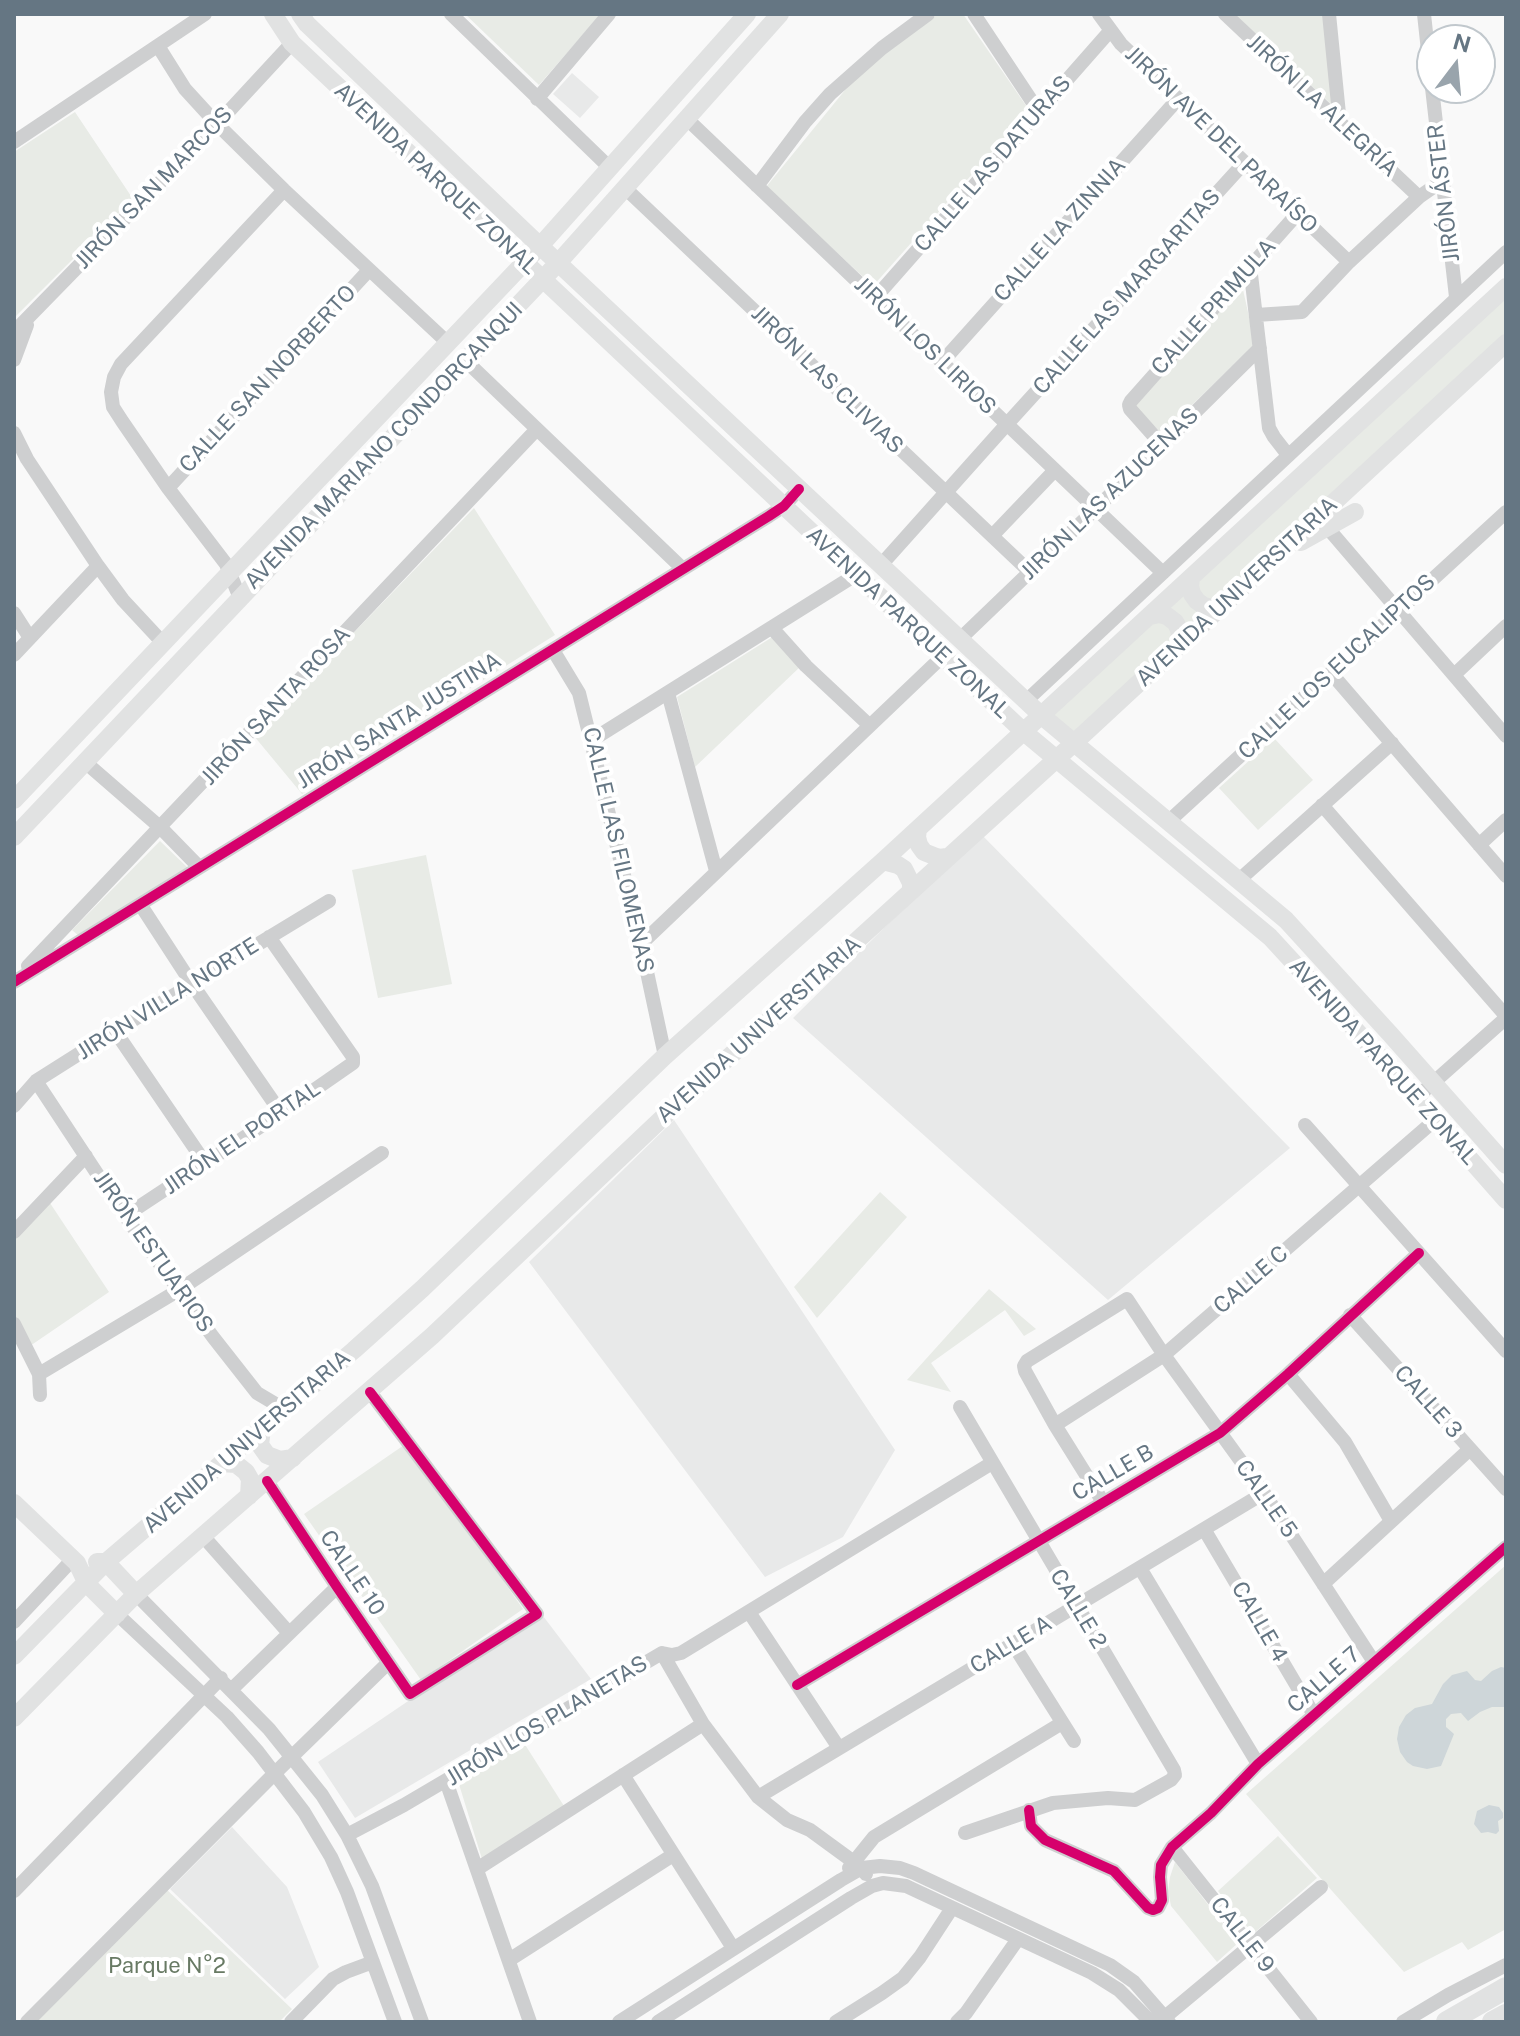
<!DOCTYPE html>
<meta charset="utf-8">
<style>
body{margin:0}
#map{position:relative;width:1520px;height:2036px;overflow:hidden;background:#f9f9f9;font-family:"Public Sans",sans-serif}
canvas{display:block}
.frame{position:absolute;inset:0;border:16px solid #657683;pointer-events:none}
.north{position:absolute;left:1416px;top:24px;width:80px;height:80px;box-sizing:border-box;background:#fff;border:2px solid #c1c8cd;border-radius:50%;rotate:16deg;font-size:22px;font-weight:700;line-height:32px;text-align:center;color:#657683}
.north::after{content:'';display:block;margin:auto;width:28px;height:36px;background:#99a4ac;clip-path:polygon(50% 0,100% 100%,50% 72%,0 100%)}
</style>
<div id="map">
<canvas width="1520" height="2036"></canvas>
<div class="frame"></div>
<div class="north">N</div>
</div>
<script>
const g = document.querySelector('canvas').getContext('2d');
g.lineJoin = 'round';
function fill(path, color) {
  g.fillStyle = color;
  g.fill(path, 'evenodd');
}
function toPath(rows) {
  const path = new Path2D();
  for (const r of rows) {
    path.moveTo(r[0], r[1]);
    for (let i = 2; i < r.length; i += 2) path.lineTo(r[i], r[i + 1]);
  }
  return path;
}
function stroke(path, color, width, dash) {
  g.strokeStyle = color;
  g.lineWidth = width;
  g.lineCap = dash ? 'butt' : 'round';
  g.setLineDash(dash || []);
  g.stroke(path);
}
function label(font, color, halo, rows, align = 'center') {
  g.font = font + ' "Public Sans",sans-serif';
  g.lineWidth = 8;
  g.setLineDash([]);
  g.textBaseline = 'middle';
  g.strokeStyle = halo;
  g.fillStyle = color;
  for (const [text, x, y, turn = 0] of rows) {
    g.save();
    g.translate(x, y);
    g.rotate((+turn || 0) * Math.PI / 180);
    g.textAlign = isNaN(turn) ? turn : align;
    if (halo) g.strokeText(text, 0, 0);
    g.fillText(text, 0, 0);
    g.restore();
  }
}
fill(toPath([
 [572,73,599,97,580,118,553,94],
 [980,833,1290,1148,1108,1300,793,1018],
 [674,1120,895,1450,843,1537,765,1577,529,1262],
 [540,1612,591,1679,355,1818,318,1762],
 [232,1827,287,1887,319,1967,285,1999,170,1889]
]), '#e8e9e9');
fill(toPath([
 [465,14,601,14,539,85],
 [938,14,963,14,1029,110,873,286,766,187,859,73],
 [1234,14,1323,14,1332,105],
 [75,112,133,199,14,318,14,152],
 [1242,285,1255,344,1162,434,1135,406],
 [1506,295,1506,336,1074,735,1052,715],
 [474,508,555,635,302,794,254,736],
 [774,636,801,666,695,767,677,697],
 [1274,738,1313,780,1258,830,1219,788],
 [160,841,188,868,79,936,72,930],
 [426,855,452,984,378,998,352,870],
 [880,1192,907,1217,817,1318,794,1287],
 [50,1203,109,1292,30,1346,14,1313,14,1240],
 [989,1289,1036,1329,1024,1336,1005,1310,931,1363,951,1392,907,1380],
 [407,1443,523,1609,421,1680,304,1514],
 [1506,1565,1506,1929,1468,1950,1462,1942,1404,1972,1246,1794],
 [524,1743,564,1806,482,1859,458,1781],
 [1278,1836,1317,1878,1253,1934,1218,1891],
 [1175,1862,1238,1943,1217,1962,1171,1906,1168,1891,1170,1877],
 [165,1888,292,2009,279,2022,32,2022]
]), '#e8ebe6');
fill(toPath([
 [1501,1667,1506,1668,1506,1707,1492,1707,1480,1712,1468,1721,1461,1713,1451,1714,1446,1719,1446,1727,1454,1734,1441,1766,1427,1769,1413,1766,1407,1762,1400,1752,1397,1739,1399,1727,1406,1715,1415,1708,1432,1704,1443,1684,1452,1675,1467,1671,1475,1680,1481,1681,1492,1671],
 [1489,1805,1499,1807,1503,1813,1503,1818,1498,1821,1499,1831,1496,1834,1488,1832,1481,1833,1474,1824,1477,1811]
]), '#ced6d9');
stroke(toPath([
 [451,14,610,168],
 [974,14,1039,112],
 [1099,14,1121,44,1349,262],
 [1225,14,1419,197],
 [1329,14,1340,124],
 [1424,14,1432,88],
 [158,46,185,89,217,124,284,190,448,343],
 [1432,88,1456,297],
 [537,99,609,14],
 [687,119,1163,573],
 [14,142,205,14],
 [757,186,805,122,830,94,882,48,928,14],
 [625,188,1030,572],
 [1250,266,1269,428,1274,437,1288,455],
 [875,298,1110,31],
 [1256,315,1302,312,1349,262,1419,197,1442,181],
 [14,332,217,124,292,43],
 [14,360,27,325],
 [466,361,683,569],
 [942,362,1178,99],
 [14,433,27,459,98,566,123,600,163,643],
 [1162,445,1130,409,1129,405,1131,401,1298,213],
 [168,488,369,270],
 [1332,533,1506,736],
 [992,536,1055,470],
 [881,565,1007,424,1245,162],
 [240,598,226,564,168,488,122,421,113,407,111,392,114,377,121,364,284,190],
 [14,613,30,638],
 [772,628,806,666,869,725],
 [960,639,1162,445,1260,348],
 [553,650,579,693,641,944,665,1056],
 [14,655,98,566],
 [1331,673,1506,876],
 [1454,675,1506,626],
 [668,693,716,871],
 [1026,701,1506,252],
 [592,740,857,574],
 [85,762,161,828,199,867],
 [1322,805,1506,1016],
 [1168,822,1506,512],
 [1479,845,1506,820],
 [1238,881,1392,743],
 [140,904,192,984,281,1113],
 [641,944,943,656],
 [28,966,537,429],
 [14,982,769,516,784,506,799,489],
 [115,1031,205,1163],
 [36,1081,125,1216,213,1337,257,1393,284,1409],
 [1416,1098,1506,1018],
 [14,1106,36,1081,115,1031,329,901],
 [1305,1125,1506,1351],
 [125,1216,281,1113,353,1063,353,1057,269,937],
 [14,1232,86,1156],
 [1350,1315,1506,1489],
 [14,1324,39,1374,40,1395],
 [39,1374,179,1290,382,1153],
 [1288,1374,1345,1442,1391,1521],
 [960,1407,1174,1770,1175,1775,1171,1780,1135,1800,1108,1798,1053,1803,965,1833],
 [1055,1425,1164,1355,1435,1120],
 [267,1481,337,1587,410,1694,537,1614,370,1392],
 [1103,1502,1055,1425,1025,1371,1024,1366,1027,1361,1127,1299,1164,1355,1264,1493,1374,1662],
 [1204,1529,1314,1715],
 [202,1535,289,1633],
 [1140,1568,1258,1764],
 [1323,1584,1470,1449],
 [136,1594,269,1729,322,1795,347,1835,372,1886,422,2022],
 [749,1612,839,1748],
 [117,1614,227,1717,258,1752,304,1812,331,1857,347,1892,395,2022],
 [14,1622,73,1559],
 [1013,1644,1074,1741],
 [662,1653,703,1724,758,1797,787,1820,810,1830,862,1868,866,1874],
 [797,1685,1220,1433,1288,1374,1419,1253],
 [232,1689,337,1587],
 [623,1775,733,1948],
 [446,1781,530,2022],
 [758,1797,1264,1493],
 [1029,1810,1031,1826,1045,1840,1114,1871,1148,1908,1153,1910,1158,1908,1162,1900,1160,1877,1161,1865,1172,1847,1211,1813,1258,1764,1506,1547],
 [347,1835,404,1805,662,1653,672,1655,681,1653,992,1463],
 [1172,1847,1311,2022],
 [849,1868,874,1837,1062,1723],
 [477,1869,703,1724],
 [14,1891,221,1678],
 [509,1960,673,1855],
 [27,2022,275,1773,388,1663],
 [291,2022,333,1979,346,1972,373,1962],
 [619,2022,841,1880,862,1868,880,1866,900,1868,914,1873,1110,1965,1134,1982,1169,2022],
 [658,2022,851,1898,872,1886,883,1883,906,1886,1092,1973,1119,1990,1151,2022],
 [836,2022,882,1993,903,1978,920,1957,952,1908],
 [957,2022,966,2013,1018,1939],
 [1159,2022,1321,1887],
 [1403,2022,1448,1995,1506,1965]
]), '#cecfd0', 14);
stroke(toPath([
 [273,14,292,43,1024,732,1270,937,1374,1050,1506,1200],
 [300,14,307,24,540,246,1042,716,1286,920,1391,1035,1506,1165],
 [1301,542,1355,512],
 [1191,578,1190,586,1192,594,1197,601,1204,606,1212,608,1220,607],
 [1150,616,1159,614,1167,616,1175,622,1179,629,1180,638,1177,647],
 [14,800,540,246,747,14],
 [918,829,917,837,919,845,924,852,939,858,947,857],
 [14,837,558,263,780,14],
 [883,861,898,865,904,869,911,883,911,890],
 [262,1429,260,1445,267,1455,280,1460,293,1458],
 [221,1463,236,1464,246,1472,250,1479,249,1496],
 [14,1503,77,1563,87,1584,117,1614],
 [97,1562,106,1562,136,1594],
 [14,1656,106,1562,354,1350,422,1289,665,1056,883,861,1506,287],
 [14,1718,136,1594,432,1336,674,1107,1074,743,1506,343]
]), '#e1e2e2', 18);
stroke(toPath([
 [1447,2022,1506,1988],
 [1493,2022,1506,2015]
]), '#e1e2e2', 22);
stroke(toPath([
 [14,982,769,516,784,506,799,489],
 [267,1481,337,1587,410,1694,537,1614,370,1392],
 [797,1685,1220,1433,1288,1374,1419,1253],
 [1029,1810,1031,1826,1045,1840,1114,1871,1148,1908,1153,1910,1158,1908,1162,1900,1160,1877,1161,1865,1172,1847,1211,1813,1258,1764,1506,1547]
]), '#d6006c', 10);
label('22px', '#657683', '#fff', [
 ["JIRÓN LA ALEGRÍA",1322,106,43],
 ["JIRÓN AVE DEL PARAÍSO",1221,140,44],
 ["CALLE LAS DATURAS",993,164,-49],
 ["AVENIDA PARQUE ZONAL",436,179,43],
 ["JIRÓN SAN MARCOS",154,188,-46],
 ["JIRÓN ÁSTER",1444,193,-97],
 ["CALLE LA ZINNIA",1060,230,-48],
 ["CALLE LAS MARGARITAS",1127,292,-48],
 ["CALLE PRIMULA",1214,307,-48],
 ["JIRÓN LOS LIRIOS",925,346,44],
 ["CALLE SAN NORBERTO",268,379,-47],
 ["JIRÓN LAS CLIVIAS",827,380,44],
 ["AVENIDA MARIANO CONDORCANQUI",384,446,-46],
 ["JIRÓN LAS AZUCENAS",1110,494,-44],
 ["AVENIDA UNIVERSITARIA",1237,592,-43],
 ["AVENIDA PARQUE ZONAL",908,623,43],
 ["CALLE LOS EUCALIPTOS",1337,667,-43],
 ["JIRÓN SANTA ROSA",276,706,-47],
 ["JIRÓN SANTA JUSTINA",399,721,-32],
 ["CALLE LAS FILOMENAS",618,850,77],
 ["JIRÓN VILLA NORTE",168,999,-32],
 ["AVENIDA UNIVERSITARIA",759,1030,-42],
 ["AVENIDA PARQUE ZONAL",1383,1062,48],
 ["JIRÓN EL PORTAL",242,1138,-34],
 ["JIRÓN ESTUARIOS",153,1252,55],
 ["CALLE C",1251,1280,-41],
 ["CALLE 3",1428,1402,48],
 ["AVENIDA UNIVERSITARIA",247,1442,-41],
 ["CALLE B",1113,1473,-30],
 ["CALLE 5",1266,1499,55],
 ["CALLE 10",352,1573,56],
 ["CALLE 2",1078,1609,59],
 ["CALLE 4",1259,1622,60],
 ["CALLE A",1011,1645,-31],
 ["CALLE 7",1324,1680,-41],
 ["JIRÓN LOS PLANETAS",547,1721,-31],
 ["CALLE 9",1242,1935,52]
]);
label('22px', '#687a64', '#fff', [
 ["Parque N°2",167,1966]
]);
</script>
